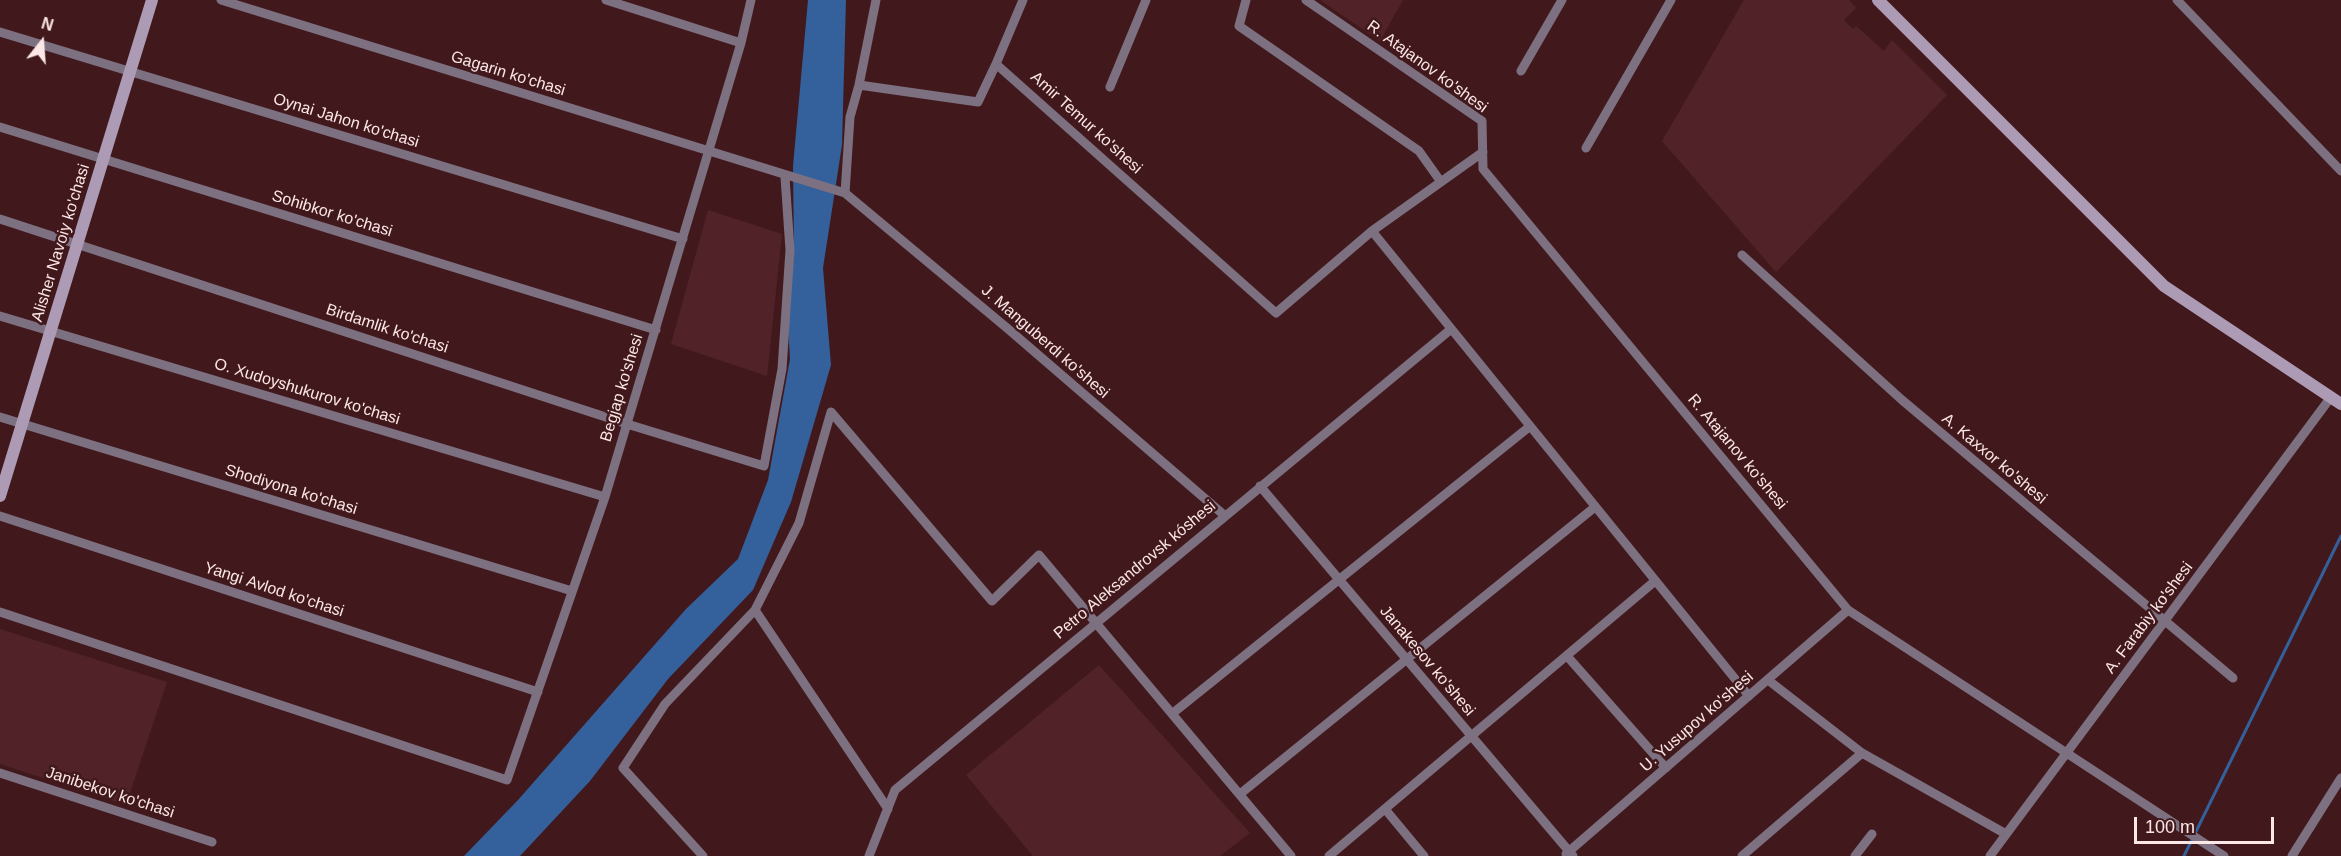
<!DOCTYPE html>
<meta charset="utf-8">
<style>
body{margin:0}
#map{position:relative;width:2341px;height:856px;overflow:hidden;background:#41191d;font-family:Arial,sans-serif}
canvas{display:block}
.north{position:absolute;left:12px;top:12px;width:60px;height:60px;-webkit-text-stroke:4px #41191d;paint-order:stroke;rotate:17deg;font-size:16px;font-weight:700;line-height:24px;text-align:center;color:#fce6e6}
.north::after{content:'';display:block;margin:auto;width:21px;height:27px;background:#fce6e6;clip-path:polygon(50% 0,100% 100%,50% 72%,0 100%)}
.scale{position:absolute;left:2134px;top:817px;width:140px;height:27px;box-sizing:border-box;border:3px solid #fce6e6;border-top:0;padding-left:8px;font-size:18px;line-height:21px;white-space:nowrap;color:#fce6e6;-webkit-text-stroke:4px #41191d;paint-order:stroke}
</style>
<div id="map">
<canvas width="2341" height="856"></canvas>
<div class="north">N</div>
<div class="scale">100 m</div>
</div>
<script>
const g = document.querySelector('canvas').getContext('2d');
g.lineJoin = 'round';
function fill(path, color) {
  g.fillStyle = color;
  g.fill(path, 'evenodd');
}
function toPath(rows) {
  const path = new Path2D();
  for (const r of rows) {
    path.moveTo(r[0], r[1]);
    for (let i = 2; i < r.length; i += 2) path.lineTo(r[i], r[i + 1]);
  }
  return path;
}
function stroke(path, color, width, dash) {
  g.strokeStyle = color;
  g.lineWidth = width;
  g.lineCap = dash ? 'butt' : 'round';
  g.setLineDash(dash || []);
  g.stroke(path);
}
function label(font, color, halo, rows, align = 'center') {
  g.font = font + ' Arial,sans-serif';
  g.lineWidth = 5;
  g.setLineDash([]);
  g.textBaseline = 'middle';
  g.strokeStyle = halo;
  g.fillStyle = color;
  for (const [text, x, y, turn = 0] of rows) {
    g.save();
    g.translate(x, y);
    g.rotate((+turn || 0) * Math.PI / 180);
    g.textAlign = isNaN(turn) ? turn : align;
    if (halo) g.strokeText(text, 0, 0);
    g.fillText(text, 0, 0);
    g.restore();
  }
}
fill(toPath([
 [1320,0,1403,0,1380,41],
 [1744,0,1849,0,1856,8,1844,20,1853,29,1856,26,1884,51,1892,40,1947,95,1776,272,1662,141],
 [708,210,782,234,767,376,671,344],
 [0,629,167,682,126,805,0,764],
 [1099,665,1250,833,1220,856,1033,856,966,775]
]), '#512328');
fill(toPath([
 [808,0,846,0,842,145,823,268,831,365,791,502,753,590,668,679,590,781,520,856,464,856,518,800,686,609,738,559,768,480,790,359,788,326,794,252,793,166]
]), '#34609b');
stroke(toPath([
 [2184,856,2341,536]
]), '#34609b', 3);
stroke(toPath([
 [221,0,845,193,1007,328,1224,515],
 [606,0,741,43],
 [1246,0,1239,26,1419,151,1441,182],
 [1306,0,1482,121,1483,169,1848,610,2224,856],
 [2177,0,2341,171],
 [0,32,683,239],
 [996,64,1023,0],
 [1521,71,1562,0],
 [859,85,978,102,996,64,1276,313,1372,231,1483,152],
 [1110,87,1146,0],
 [0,127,656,330],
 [1586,148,1671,0],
 [845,193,850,117,859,85,876,0],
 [0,219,627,424,764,466,782,369,790,250,785,177],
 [1372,231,1749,696],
 [1742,255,1902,400,2233,678],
 [0,316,605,497],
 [831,412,992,601,1039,555,1291,856],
 [0,417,572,591],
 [1260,486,1573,856],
 [0,516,538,692],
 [755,610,888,809],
 [0,612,507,780,605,497,741,43,751,0],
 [1567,656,1666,768],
 [1768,680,1862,753,2006,834],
 [1173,713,1529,427],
 [0,773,212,842],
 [1240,794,1595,507],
 [1385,809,1424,856],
 [1566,854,1848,610],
 [703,856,623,768,665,704,755,610,799,523,831,412],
 [869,856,895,790,1450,330],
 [1329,856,1655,581],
 [1742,856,1862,753],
 [1855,856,1872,834],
 [1990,856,2331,397],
 [2292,856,2341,778]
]), '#7d7181', 9);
stroke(toPath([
 [1878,0,2164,286,2341,404],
 [0,496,152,0]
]), '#ad9bb5', 12);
label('16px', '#fce6e6', '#41191d', [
 ["R. Atajanov ko'shesi",1427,67,36],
 ["Gagarin ko'chasi",508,74,17],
 ["Oynai Jahon ko'chasi",346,121,17],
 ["Amir Temur ko'shesi",1086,123,42],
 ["Sohibkor ko'chasi",332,214,17],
 ["Alisher Navoiy ko'chasi",61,243,-73],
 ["Birdamlik ko'chasi",387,329,18],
 ["J. Manguberdi ko'shesi",1045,342,41],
 ["Begjap ko'shesi",622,388,-73],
 ["O. Xudoyshukurov ko'chasi",307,392,17],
 ["R. Atajanov ko'shesi",1737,452,50],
 ["A. Kaxxor ko'shesi",1994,459,40],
 ["Shodiyona ko'chasi",291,490,17],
 ["Petro Aleksandrovsk kóshesi",1135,570,-40],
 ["Yangi Avlod ko'chasi",274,590,18],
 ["A. Farabiy ko'shesi",2149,618,-53],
 ["Janakesov ko'shesi",1427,661,50],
 ["U. Yusupov ko'shesi",1697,722,-41],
 ["Janibekov ko'chasi",110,793,18]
]);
</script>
